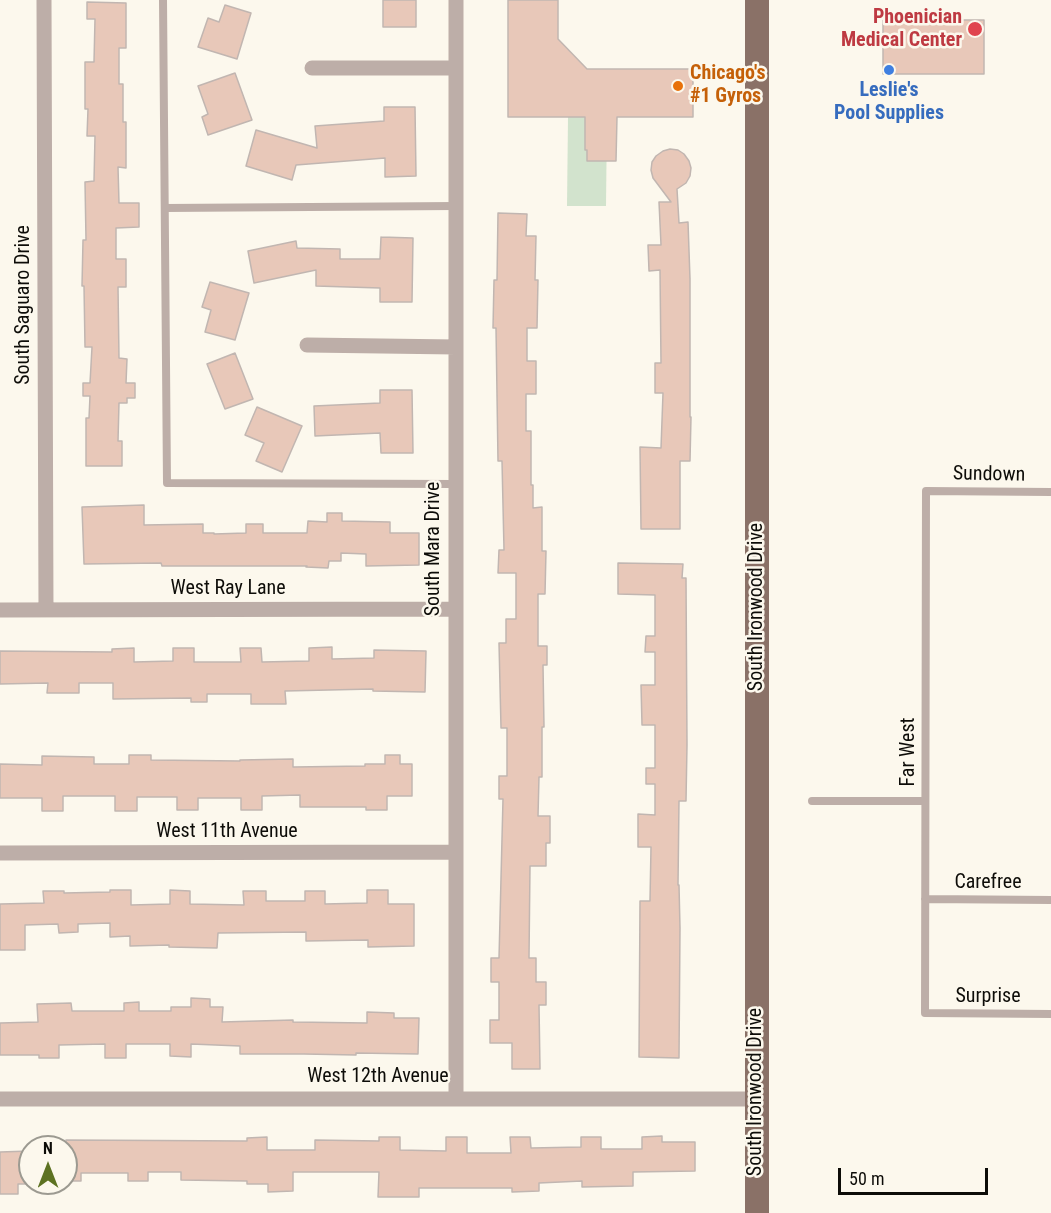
<!DOCTYPE html>
<style>
body{margin:0}
#map{position:relative;width:1051px;height:1213px;overflow:hidden;background:#fcf8ed;font-family:"Roboto Condensed",sans-serif}
canvas{display:block}
.north{position:absolute;left:18px;top:1135px;width:60px;height:60px;box-sizing:border-box;background:#fcf8ed;border:2px solid #9c9a91;border-radius:50%;rotate:0deg;font-size:16px;font-weight:700;line-height:24px;text-align:center;color:#0d0c08}
.north::after{content:'';display:block;margin:auto;width:21px;height:27px;background:#5d7222;clip-path:polygon(50% 0,100% 100%,50% 72%,0 100%)}
.scale{position:absolute;left:838px;top:1168px;width:150px;height:27px;box-sizing:border-box;border:3px solid #0d0c08;border-top:0;padding-left:8px;font-size:18px;line-height:21px;white-space:nowrap;color:#0d0c08;-webkit-text-stroke:4px #fcf8ed;paint-order:stroke}
</style>
<div id="map">
<canvas width="1051" height="1213"></canvas>
<div class="north">N</div>
<div class="scale">50 m</div>
</div>
<script>
const g = document.querySelector('canvas').getContext('2d');
g.lineJoin = 'round';
function fill(path, color) {
  g.fillStyle = color;
  g.fill(path, 'evenodd');
}
function toPath(rows) {
  const path = new Path2D();
  for (const r of rows) {
    path.moveTo(r[0], r[1]);
    for (let i = 2; i < r.length; i += 2) path.lineTo(r[i], r[i + 1]);
  }
  return path;
}
function stroke(path, color, width, dash) {
  g.strokeStyle = color;
  g.lineWidth = width;
  g.lineCap = dash ? 'butt' : 'round';
  g.setLineDash(dash || []);
  g.stroke(path);
}
function label(font, color, halo, rows, align = 'center') {
  g.font = font + ' "Roboto Condensed",sans-serif';
  g.lineWidth = 5;
  g.setLineDash([]);
  g.textBaseline = 'middle';
  g.strokeStyle = halo;
  g.fillStyle = color;
  for (const [text, x, y, turn = 0] of rows) {
    g.save();
    g.translate(x, y);
    g.rotate((+turn || 0) * Math.PI / 180);
    g.textAlign = isNaN(turn) ? turn : align;
    if (halo) g.strokeText(text, 0, 0);
    g.fillText(text, 0, 0);
    g.restore();
  }
}
fill(toPath([
 [568,117,607,117,606,206,567,206]
]), '#d2e3cd');
const building = toPath([
 [383,0,416,0,416,27,383,27,383,0],
 [508,0,558,0,558,39,587,69,693,69,693,117,617,117,616,161,587,161,587,150,585,150,585,117,508,117,508,0],
 [87,2,126,3,126,48,119,48,119,84,123,84,123,122,126,122,126,168,118,167,119,203,139,203,139,227,116,228,116,259,126,259,126,287,118,287,119,358,127,359,126,383,135,383,135,398,127,398,127,403,119,403,118,441,122,441,122,466,86,466,86,418,89,418,90,396,83,396,83,383,90,383,92,347,85,347,84,286,82,286,83,240,86,240,85,182,94,181,95,136,87,136,88,109,85,109,85,62,94,62,95,19,87,19,87,2],
 [225,5,251,13,237,59,198,47,208,18,219,22,225,5],
 [883,20,984,20,984,74,883,74,883,20],
 [235,73,252,120,208,135,202,117,208,114,198,86,235,73],
 [384,107,415,107,416,176,385,177,385,158,296,165,292,180,246,166,256,130,317,148,315,126,384,121,384,107],
 [670,149,678,150,684,154,689,161,691,168,690,176,686,183,677,189,679,223,688,222,690,279,690,417,691,417,690,461,680,461,680,529,641,529,640,447,661,448,663,393,655,393,655,363,661,363,660,270,649,271,648,245,661,245,659,202,671,202,653,178,651,170,652,162,656,156,663,151,670,149],
 [498,213,527,214,526,236,536,236,535,280,538,280,537,328,527,328,527,361,536,361,536,394,526,394,526,431,531,431,531,485,533,485,533,508,542,507,542,551,546,551,545,594,538,594,538,646,547,646,547,665,543,665,544,727,542,727,542,777,539,777,538,816,550,816,550,843,546,843,546,866,530,866,529,958,536,958,536,982,546,982,546,1005,539,1005,540,1069,512,1069,512,1043,490,1043,490,1020,499,1020,499,982,491,982,491,958,499,958,503,799,499,799,499,776,507,776,507,728,501,728,499,643,506,643,506,619,516,619,516,573,498,573,499,550,504,550,502,461,498,461,496,328,493,328,494,280,497,280,498,213],
 [381,237,413,238,412,302,380,302,380,288,316,286,316,270,254,283,248,251,296,241,297,248,340,249,340,259,380,259,381,237],
 [210,282,249,293,235,340,205,332,211,310,202,307,210,282],
 [235,353,253,399,225,409,207,364,235,353],
 [380,390,412,390,413,453,381,453,380,433,315,436,314,406,380,403,380,390],
 [257,407,302,426,282,472,256,461,264,443,245,435,257,407],
 [144,505,144,525,203,524,203,533,214,533,214,534,246,533,246,524,263,524,263,533,307,533,308,521,327,522,327,513,342,513,342,521,390,522,390,533,419,533,419,565,366,566,366,554,341,553,341,561,329,561,328,568,306,567,307,566,162,566,161,563,84,564,82,507,144,505],
 [618,563,683,564,682,578,686,578,687,745,686,801,679,801,678,885,679,885,680,928,679,1058,639,1057,640,901,650,901,651,847,638,847,638,814,655,815,655,784,646,784,646,768,655,768,655,725,642,725,641,685,655,685,655,652,645,652,646,636,655,636,655,595,618,594,618,563],
 [332,647,332,659,374,658,374,650,426,651,425,692,373,691,373,689,285,691,286,704,251,704,251,694,207,694,207,702,191,702,191,698,113,699,113,683,79,683,79,693,47,693,48,683,0,684,0,651,112,652,112,649,134,648,134,662,173,661,173,648,194,648,194,662,241,662,240,648,261,648,262,662,309,661,309,648,332,647],
 [129,755,151,755,151,760,240,761,240,760,293,759,293,767,365,766,365,764,385,764,385,755,400,755,400,764,412,764,412,796,387,796,387,810,366,810,366,807,300,807,300,795,262,796,262,810,241,810,241,798,198,798,198,810,177,810,177,797,137,797,137,811,115,811,115,796,63,796,63,811,42,811,42,798,0,798,0,764,42,765,42,756,94,757,94,764,129,764,129,755],
 [110,890,131,890,131,905,170,904,170,890,190,891,190,904,244,905,243,891,266,891,266,901,305,901,305,891,325,891,325,904,367,903,367,890,388,890,388,904,414,904,414,946,368,947,368,940,306,941,306,932,218,933,217,948,169,947,169,945,130,946,130,936,110,937,110,923,78,924,78,932,59,933,58,924,25,925,25,950,0,950,0,904,44,903,43,891,64,891,64,893,110,892,110,890],
 [191,998,210,999,210,1007,223,1007,222,1022,293,1020,293,1022,367,1023,367,1012,394,1013,394,1018,419,1018,418,1054,356,1053,356,1055,304,1054,240,1054,240,1046,191,1044,191,1057,170,1056,170,1044,126,1044,126,1058,105,1058,105,1044,59,1045,59,1058,39,1058,39,1055,0,1055,0,1023,38,1022,37,1004,71,1003,72,1011,124,1011,124,1003,139,1002,139,1011,171,1011,171,1007,191,1007,191,998],
 [662,1136,662,1142,695,1142,695,1171,633,1172,633,1186,582,1187,582,1181,539,1183,539,1191,512,1192,512,1188,419,1188,419,1197,378,1197,379,1172,293,1172,293,1191,268,1192,268,1184,247,1184,247,1181,181,1180,181,1172,148,1172,148,1181,128,1181,128,1173,81,1173,81,1181,66,1181,66,1140,247,1141,247,1138,267,1137,267,1150,315,1150,315,1140,379,1141,379,1137,400,1137,400,1150,446,1151,446,1137,467,1137,467,1153,511,1153,510,1137,530,1137,531,1148,581,1147,581,1137,601,1137,601,1149,642,1149,642,1137,662,1136],
 [30,1151,30,1184,18,1184,18,1194,0,1194,0,1152,30,1151]
]);
fill(building, '#e8c8b9');
stroke(building, '#c1b6b1', 1.5);
stroke(toPath([
 [163,0,167,483,455,484],
 [165,208,456,206],
 [1051,492,926,491,925,1013,1051,1014],
 [812,801,925,801],
 [925,899,1051,900]
]), '#bdaea8', 8);
stroke(toPath([
 [44,0,46,610],
 [312,68,456,68],
 [307,345,456,347],
 [0,610,455,609],
 [0,853,455,852],
 [456,1098,456,0],
 [0,1099,756,1099]
]), '#bdaea8', 15);
stroke(toPath([
 [757,0,757,1213]
]), '#8a7167', 24);
for (const [x, y, r, color] of [
 [975,29,8,"#e0444e"],
 [889,70,6,"#3f7fe0"],
 [678,86,6,"#e8710a"]
]) {
  const dot = new Path2D();
  dot.arc(x, y, r, 0, 2 * Math.PI);
  g.fillStyle = color;
  g.fill(dot);
  stroke(dot, '#fcf8ed', 2);
}
label('bold 20px', '#be3a42', '#fcf8ed', [
 ["Phoenician",962,18],
 ["Medical Center",962,41]
], 'right');
label('bold 20px', '#c56008', '#fcf8ed', [
 ["Chicago's",690,74],
 ["#1 Gyros",690,97]
], 'left');
label('bold 20px', '#366cbe', '#fcf8ed', [
 ["Leslie's",889,91],
 ["Pool Supplies",889,114]
]);
label('20px', '#0d0c08', '#fcf8ed', [
 ["South Saguaro Drive",24,305,-90],
 ["Sundown",989,475,1],
 ["South Mara Drive",434,549,-90],
 ["West Ray Lane",228,589],
 ["South Ironwood Drive",757,607,-90],
 ["Far West",909,752,-90],
 ["West 11th Avenue",227,832],
 ["Carefree",988,883],
 ["Surprise",988,997],
 ["West 12th Avenue",378,1077],
 ["South Ironwood Drive",756,1092,-90]
]);
</script>
